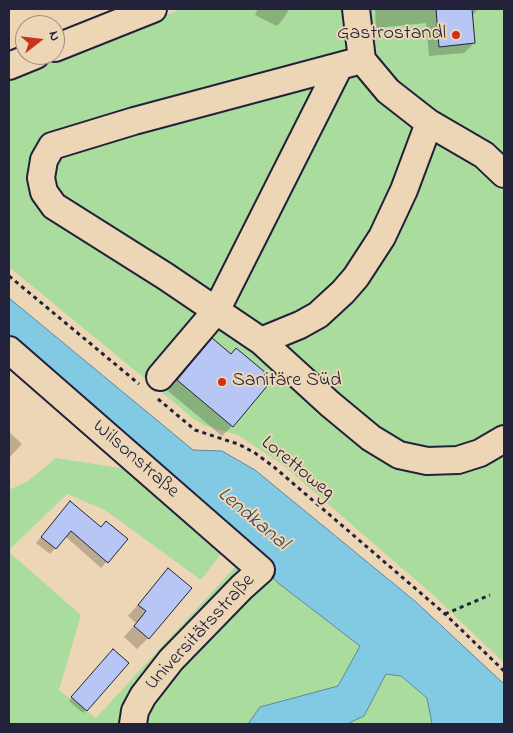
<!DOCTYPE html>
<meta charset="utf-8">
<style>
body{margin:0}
#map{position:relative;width:513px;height:733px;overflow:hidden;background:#edd6b5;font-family:"Indie Flower",sans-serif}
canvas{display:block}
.frame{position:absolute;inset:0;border:10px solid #22223b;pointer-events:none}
.north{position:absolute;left:15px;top:15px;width:50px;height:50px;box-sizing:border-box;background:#edd6b5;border:1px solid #9c8e84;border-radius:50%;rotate:74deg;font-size:14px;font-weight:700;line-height:20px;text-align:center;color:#22223b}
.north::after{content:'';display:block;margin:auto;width:18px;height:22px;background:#c8321e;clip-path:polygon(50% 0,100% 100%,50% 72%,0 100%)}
</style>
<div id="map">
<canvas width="513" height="733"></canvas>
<div class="frame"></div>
<div class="north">N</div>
</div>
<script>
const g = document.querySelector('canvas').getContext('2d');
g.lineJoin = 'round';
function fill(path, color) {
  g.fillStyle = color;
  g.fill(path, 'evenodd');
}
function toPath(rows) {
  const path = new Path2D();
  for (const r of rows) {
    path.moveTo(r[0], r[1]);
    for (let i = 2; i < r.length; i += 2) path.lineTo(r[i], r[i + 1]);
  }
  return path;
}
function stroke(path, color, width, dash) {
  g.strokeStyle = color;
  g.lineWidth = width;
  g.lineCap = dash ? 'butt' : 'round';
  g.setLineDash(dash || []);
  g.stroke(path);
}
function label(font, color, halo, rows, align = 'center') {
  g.font = font + ' "Indie Flower",sans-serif';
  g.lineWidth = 4;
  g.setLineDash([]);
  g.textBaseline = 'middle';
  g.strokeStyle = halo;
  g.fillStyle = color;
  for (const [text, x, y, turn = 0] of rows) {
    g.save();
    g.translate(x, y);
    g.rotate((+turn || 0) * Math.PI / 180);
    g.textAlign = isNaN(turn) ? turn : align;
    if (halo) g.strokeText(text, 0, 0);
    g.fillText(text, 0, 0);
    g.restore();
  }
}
fill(toPath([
 [181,9,504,9,504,663,433,595,283,465,238,435,206,426,194,419,9,267,9,76],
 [56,458,126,469,223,551,201,580,105,510,67,494,9,550,9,490,28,481],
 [9,552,81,615,59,690,96,718,248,553,278,583,360,646,339,686,260,707,248,724,9,724],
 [386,674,401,676,427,698,432,724,347,724,364,716]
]), '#aadc9d');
const water = toPath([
 [9,298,193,450,222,451,255,470,416,602,504,684,504,724,432,724,427,698,401,676,386,674,364,716,347,724,248,724,260,707,338,686,360,646,278,583,248,553,9,342,9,298]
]);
fill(water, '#82cae3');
stroke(water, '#5c87a0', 1);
fill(toPath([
 [258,9,289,9,284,18,277,26,255,15],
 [375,9,478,9,472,16,474,43,464,53,429,56,426,23,376,28],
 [202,351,232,426,222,436,168,391],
 [9,432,22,444,9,458],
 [65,508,100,528,126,540,101,568,65,536,50,554,36,543],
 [168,570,148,638,137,649,124,637,136,623,128,616],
 [110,654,86,710,83,713,69,701]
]), '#0003');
const building = toPath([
 [436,9,472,9,475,43,439,47,436,9],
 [212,338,231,354,236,348,266,373,261,379,268,385,233,427,177,380,212,338],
 [70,501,101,527,106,521,128,539,108,563,71,531,56,549,41,537,70,501],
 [168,568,192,588,149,639,134,626,146,611,138,605,168,568],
 [113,649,129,663,87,711,71,697,113,649]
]);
fill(building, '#b8c6f6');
stroke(building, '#22223b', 1);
const minor = toPath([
 [356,9,362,60,388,91,429,123,484,155,504,174],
 [55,48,153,9],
 [362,60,134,121,52,146,44,160,41,178,44,192,54,206,165,276,261,341,330,404,371,438,399,455,427,461,458,460,480,453,504,439],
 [9,66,36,55],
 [261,341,300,325,318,315,343,292,356,277,382,237,404,190,429,123],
 [9,350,261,570,242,587,171,660,143,696,135,711,133,724],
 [160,377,216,311,339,67]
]);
stroke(minor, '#22223b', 30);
stroke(toPath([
 [9,276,139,384],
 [158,399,195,430,238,444,255,453,274,467,445,614,504,671],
 [445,614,490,595]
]), '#22223b', 3, [4, 4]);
stroke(minor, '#edd6b5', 26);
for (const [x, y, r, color] of [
 [456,35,5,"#c8321e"],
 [222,382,5,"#c8321e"]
]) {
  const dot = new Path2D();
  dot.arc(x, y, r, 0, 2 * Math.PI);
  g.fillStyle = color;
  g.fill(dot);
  stroke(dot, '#edd6b5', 2);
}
label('20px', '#22223b', '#edd6b5', [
 ["Gastrostandl",446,35],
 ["Sanitäre Süd",232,382,"left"]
], 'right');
label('20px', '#22223b', '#edd6b5', [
 ["Wilsonstraße",135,460,41],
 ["Lorettoweg",297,469,39],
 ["Universitätsstraße",201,633,-47]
]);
label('italic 21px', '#35445d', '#edd6b5', [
 ["Lendkanal",252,520,40]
]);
</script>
